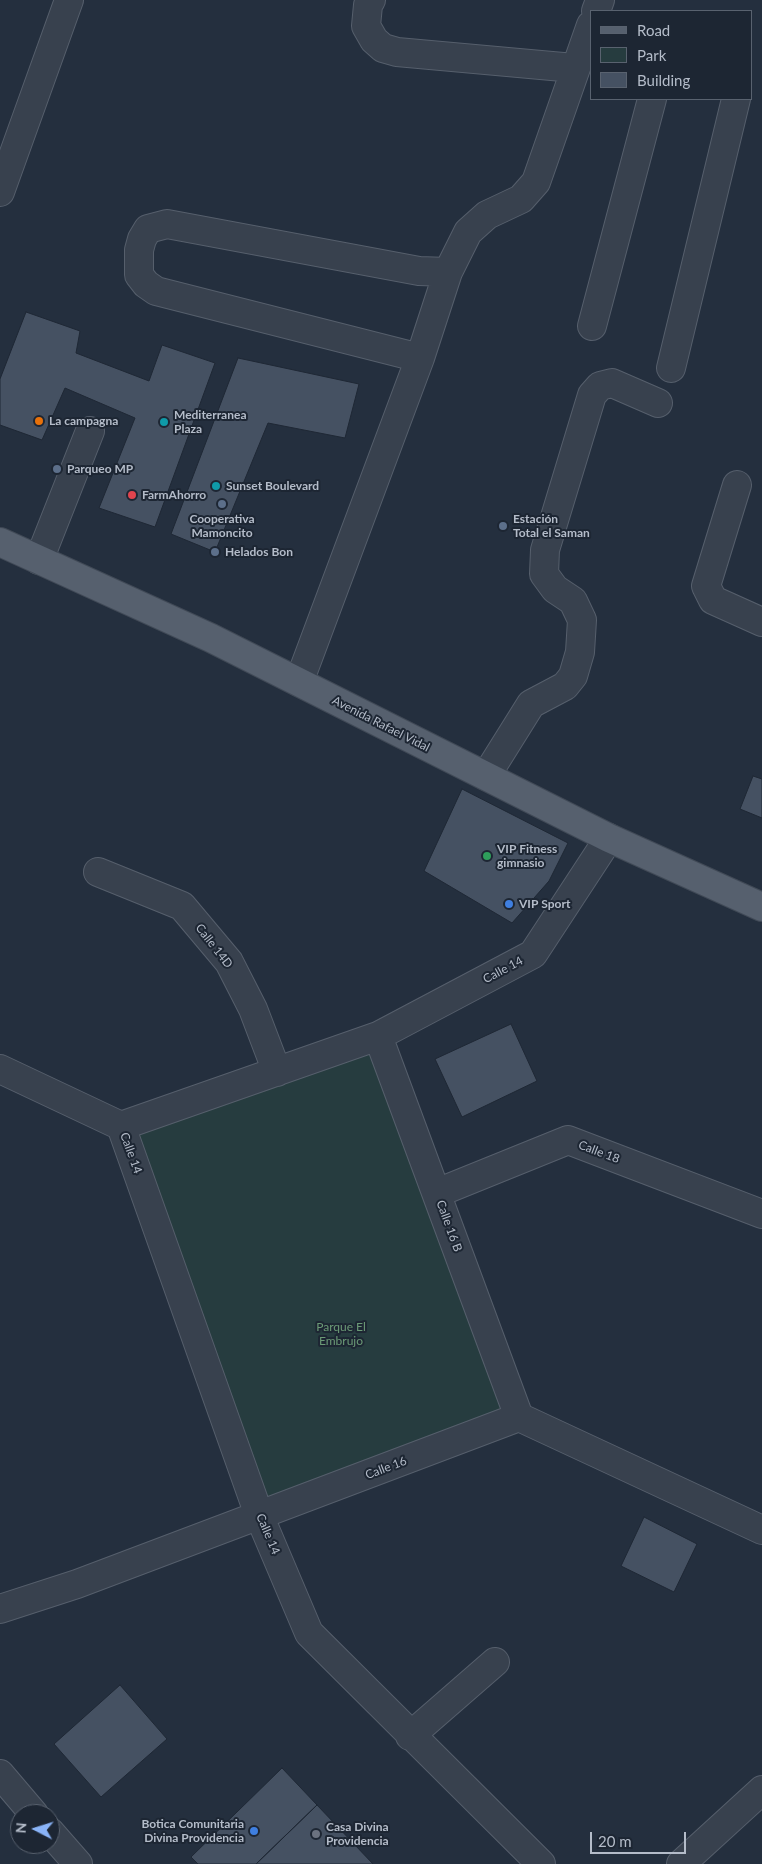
<!DOCTYPE html>
<meta charset="utf-8">
<style>
body{margin:0}
#map{position:relative;width:762px;height:1864px;overflow:hidden;background:#242f3e;font-family:Lato,sans-serif}
canvas{display:block}
.legend{position:absolute;left:590px;top:10px;width:162px;height:90px;box-sizing:border-box;background:#1d2633;border:1px solid #59626f;margin:0;padding:6px 9px;list-style:none;font-size:15px;color:#b4bcc9}
.legend li{display:flex;align-items:center;gap:10px;height:25px}
.legend b{width:25px;border:1px solid #59626f}
.north{position:absolute;left:10px;top:1804px;width:50px;height:50px;box-sizing:border-box;background:#1d2633;border:1px solid #59626f;border-radius:50%;rotate:275deg;font-size:14px;font-weight:700;line-height:20px;text-align:center;color:#b4bcc9}
.north::after{content:'';display:block;margin:auto;width:18px;height:22px;background:#8ab4f8;clip-path:polygon(50% 0,100% 100%,50% 72%,0 100%)}
.scale{position:absolute;left:590px;top:1832px;width:96px;height:22px;box-sizing:border-box;border:2px solid #b4bcc9;border-top:0;padding-left:6px;font-size:15px;line-height:18px;white-space:nowrap;color:#b4bcc9;-webkit-text-stroke:4px #1d2633;paint-order:stroke}
</style>
<div id="map">
<canvas width="762" height="1864"></canvas>
<ul class="legend">
<li><b style="height:6px;background:#56606e"></b>Road</li>
<li><b style="height:14px;background:#263c3f"></b>Park</li>
<li><b style="height:14px;background:#455162"></b>Building</li>
</ul>
<div class="north">N</div>
<div class="scale">20 m</div>
</div>
<script>
const g = document.querySelector('canvas').getContext('2d');
g.lineJoin = 'round';
function fill(path, color) {
  g.fillStyle = color;
  g.fill(path, 'evenodd');
}
function toPath(rows) {
  const path = new Path2D();
  for (const r of rows) {
    path.moveTo(r[0], r[1]);
    for (let i = 2; i < r.length; i += 2) path.lineTo(r[i], r[i + 1]);
  }
  return path;
}
function stroke(path, color, width, dash) {
  g.strokeStyle = color;
  g.lineWidth = width;
  g.lineCap = dash ? 'butt' : 'round';
  g.setLineDash(dash || []);
  g.stroke(path);
}
function label(font, color, halo, rows, align = 'center') {
  g.font = font + ' Lato,sans-serif';
  g.lineWidth = 4;
  g.setLineDash([]);
  g.textBaseline = 'middle';
  g.strokeStyle = halo;
  g.fillStyle = color;
  for (const [text, x, y, turn = 0] of rows) {
    g.save();
    g.translate(x, y);
    g.rotate((+turn || 0) * Math.PI / 180);
    g.textAlign = isNaN(turn) ? turn : align;
    if (halo) g.strokeText(text, 0, 0);
    g.fillText(text, 0, 0);
    g.restore();
  }
}
fill(toPath([
 [378,1036,519,1417,259,1515,121,1126]
]), '#263c3f');
const building = toPath([
 [26,312,80,331,76,353,149,381,162,345,215,363,155,527,99,508,135,418,65,388,42,440,0,425,0,379,26,312],
 [238,358,359,384,345,438,268,423,215,552,171,534,238,358],
 [753,776,762,779,762,818,740,809,753,776],
 [462,789,568,843,549,881,512,923,424,871,462,789],
 [511,1024,537,1081,462,1117,435,1059,511,1024],
 [644,1517,697,1544,674,1592,621,1566,644,1517],
 [120,1685,167,1739,101,1797,54,1744,120,1685],
 [282,1768,317,1805,256,1864,198,1864,191,1857,282,1768],
 [317,1805,373,1864,256,1864,317,1805]
]);
fill(building, '#455162');
stroke(building, '#1f2835', 1);
const minor = toPath([
 [371,0,368,5,366,26,374,40,383,48,397,52,574,68],
 [596,11,600,0],
 [0,192,69,0],
 [592,326,652,99],
 [420,358,156,291,146,284,139,275,139,250,142,239,148,229,167,224,419,271,448,272],
 [671,368,736,99],
 [737,485,706,586,713,600,762,622],
 [39,560,90,431],
 [299,682,420,358,448,272,468,232,487,215,521,199,536,182,591,25],
 [486,776,531,704,565,686,573,676,580,652,582,620,573,601,555,589,544,574,545,550,592,395,600,386,612,383,658,403],
 [98,872,182,906,229,962,253,1009,277,1072],
 [378,1036,519,1417],
 [0,1069,121,1126,378,1036,533,954,609,838],
 [121,1126,259,1515,309,1633,541,1864],
 [437,1193,568,1140,762,1214],
 [0,1609,77,1584,519,1417,762,1530],
 [410,1736,495,1662],
 [0,1774,34,1814],
 [50,1832,78,1864],
 [681,1864,762,1790]
]);
const major = toPath([
 [0,542,211,638,609,838,762,907]
]);
stroke(minor, '#565f6c', 30);
stroke(major, '#414a57', 30);
stroke(minor, '#38414e', 28);
stroke(major, '#56606e', 28);
for (const [x, y, r, color] of [
 [39,421,5,"#e8710a"],
 [164,422,5,"#0f9aa8"],
 [57,469,5,"#5c6f8a"],
 [216,486,5,"#0f9aa8"],
 [132,495,5,"#e0444e"],
 [222,504,5,"#5c6f8a"],
 [503,526,5,"#5c6f8a"],
 [215,552,5,"#5c6f8a"],
 [487,856,5,"#2e9e5b"],
 [509,904,5,"#3f7fe0"],
 [254,1831,5,"#3f7fe0"],
 [316,1834,5,"#6b7280"]
]) {
  const dot = new Path2D();
  dot.arc(x, y, r, 0, 2 * Math.PI);
  g.fillStyle = color;
  g.fill(dot);
  stroke(dot, '#1d2633', 2);
}
label('bold 12px', '#b4bcc9', '#1d2633', [
 ["Mediterranea",174,415],
 ["Plaza",174,429],
 ["La campagna",49,421],
 ["Parqueo MP",67,469],
 ["Sunset Boulevard",226,486],
 ["FarmAhorro",142,495],
 ["Cooperativa",222,519,"center"],
 ["Mamoncito",222,533,"center"],
 ["Estación",513,519],
 ["Total el Saman",513,533],
 ["Helados Bon",225,552],
 ["VIP Fitness",497,849],
 ["gimnasio",497,863],
 ["VIP Sport",519,904],
 ["Botica Comunitaria",244,1824,"right"],
 ["Divina Providencia",244,1838,"right"],
 ["Casa Divina",326,1827],
 ["Providencia",326,1841]
], 'left');
label('12px', '#b4bcc9', '#1d2633', [
 ["Avenida Rafael Vidal",381,724,27],
 ["Calle 14D",214,946,52],
 ["Calle 14",503,970,-28],
 ["Calle 18",599,1152,21],
 ["Calle 14",131,1153,70],
 ["Calle 16 B",449,1226,70],
 ["Calle 16",386,1468,-21],
 ["Calle 14",268,1534,67]
]);
label('12px', '#6b9a76', '#1d2633', [
 ["Parque El",341,1327],
 ["Embrujo",341,1341]
]);
</script>
